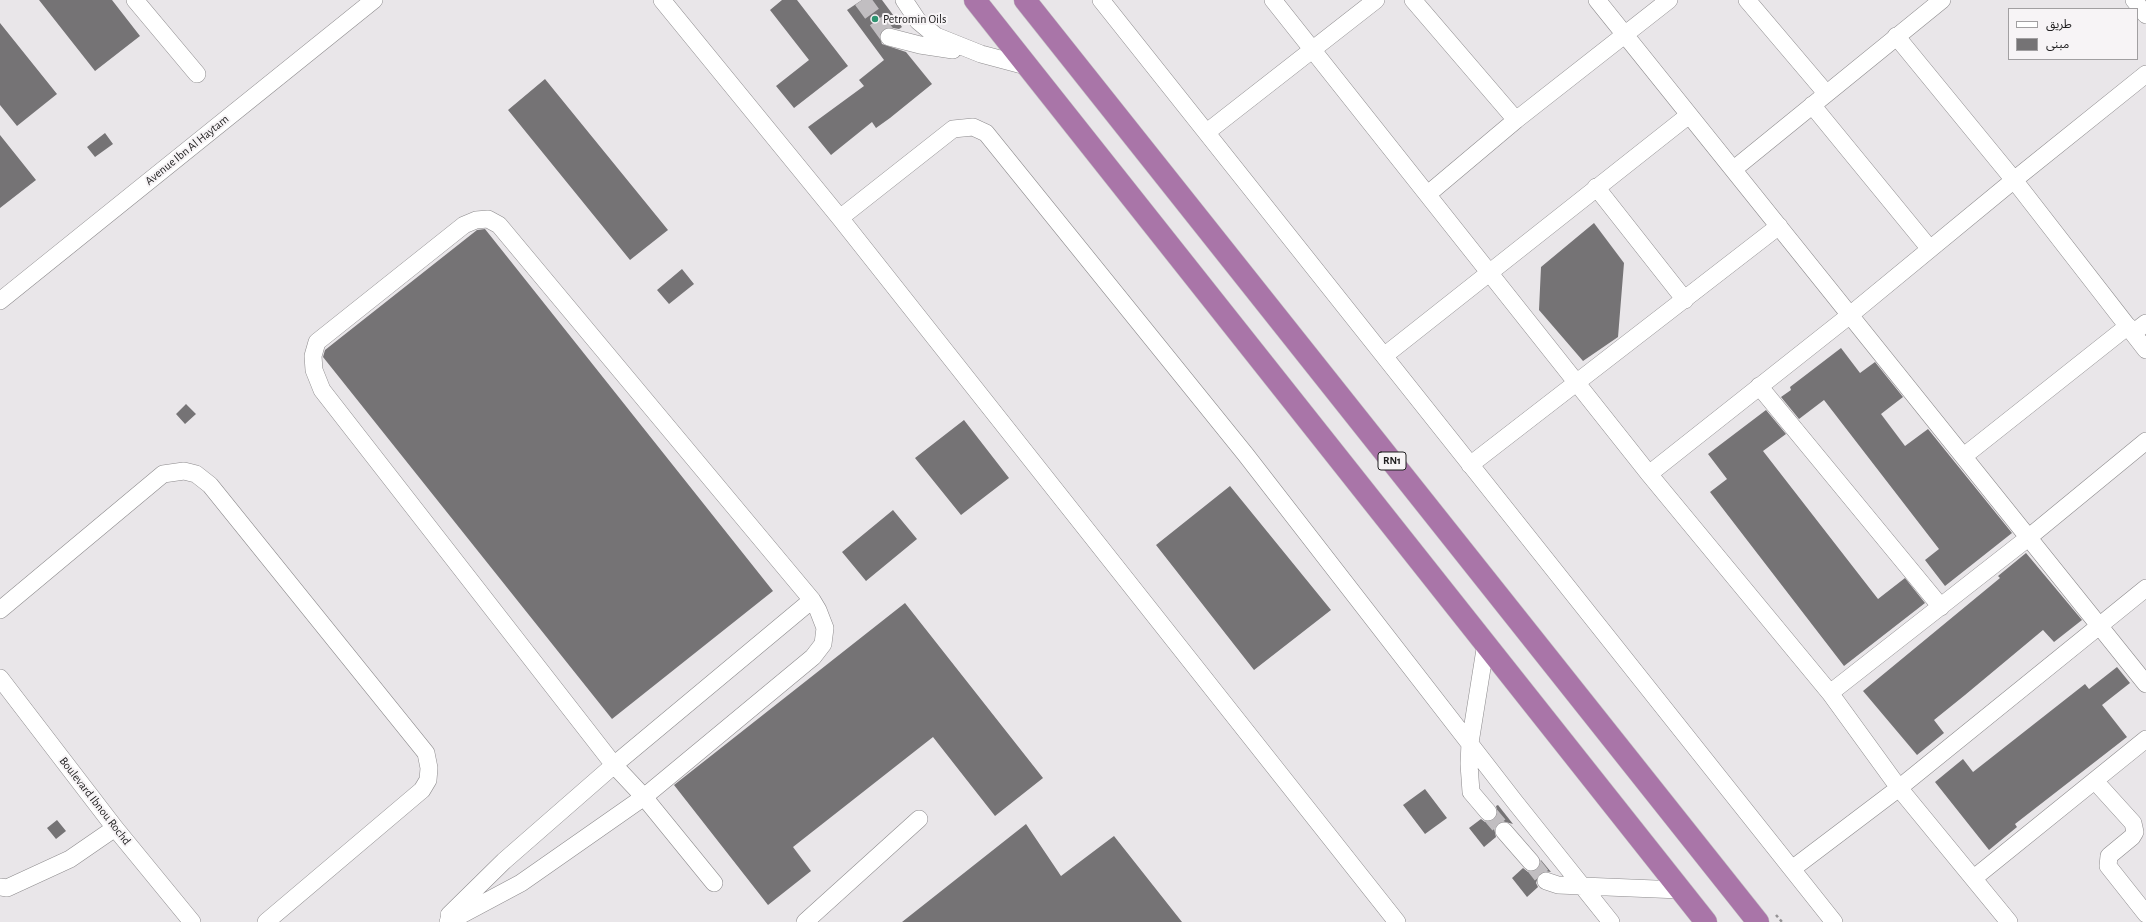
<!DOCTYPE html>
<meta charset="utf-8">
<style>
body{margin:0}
#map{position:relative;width:2146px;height:922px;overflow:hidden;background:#e9e6e9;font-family:"Alegreya Sans","Noto Sans Arabic",sans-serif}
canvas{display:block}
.legend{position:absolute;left:2008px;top:8px;width:130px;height:52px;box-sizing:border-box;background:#f7f4f6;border:1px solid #a19fa1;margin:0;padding:5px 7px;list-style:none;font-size:12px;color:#212021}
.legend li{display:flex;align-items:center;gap:8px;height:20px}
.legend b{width:20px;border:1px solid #a19fa1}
</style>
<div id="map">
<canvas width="2146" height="922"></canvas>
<ul class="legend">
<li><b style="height:5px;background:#fff"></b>طريق</li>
<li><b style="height:11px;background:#757375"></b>مبنى</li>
</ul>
</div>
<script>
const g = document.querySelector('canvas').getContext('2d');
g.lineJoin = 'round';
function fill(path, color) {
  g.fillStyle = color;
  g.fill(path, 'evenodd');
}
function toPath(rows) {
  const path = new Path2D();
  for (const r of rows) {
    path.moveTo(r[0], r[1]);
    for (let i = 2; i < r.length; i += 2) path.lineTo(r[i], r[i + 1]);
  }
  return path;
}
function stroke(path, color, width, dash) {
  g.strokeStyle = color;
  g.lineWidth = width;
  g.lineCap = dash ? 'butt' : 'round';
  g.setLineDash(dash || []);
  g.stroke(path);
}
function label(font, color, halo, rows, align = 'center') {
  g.font = font + ' "Alegreya Sans",sans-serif';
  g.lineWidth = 4;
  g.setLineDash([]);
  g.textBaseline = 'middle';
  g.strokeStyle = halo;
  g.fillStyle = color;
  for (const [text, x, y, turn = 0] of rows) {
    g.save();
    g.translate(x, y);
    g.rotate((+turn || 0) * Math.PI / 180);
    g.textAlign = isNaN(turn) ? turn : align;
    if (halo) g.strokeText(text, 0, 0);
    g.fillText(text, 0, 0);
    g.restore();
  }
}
fill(toPath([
 [39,0,112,0,140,36,95,71],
 [782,0,797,0,848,66,794,108,776,86,809,60,770,10],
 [862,0,882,0,902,27,899,29,887,27,882,30,879,35,882,44,906,52,932,84,890,118,876,128,872,122,831,155,808,127,864,86,859,80,884,60,847,10],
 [0,23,57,94,17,126,0,105],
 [545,79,668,230,630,260,508,110],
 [105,133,113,144,95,157,87,147],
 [0,135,36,180,0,208],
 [1594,223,1624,263,1618,337,1583,361,1539,310,1541,267],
 [485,229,773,591,612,719,323,357,325,350,477,230],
 [682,269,694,284,669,304,657,290],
 [1841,348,1860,373,1875,362,1903,397,1881,414,1905,446,1928,429,2012,533,1945,586,1925,560,1939,549,1824,400,1799,419,1781,397,1791,390,1790,387],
 [186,404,196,414,185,424,176,414],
 [1766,410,1786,434,1763,451,1878,599,1905,578,1925,603,1844,666,1710,492,1727,479,1708,454],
 [964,420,1009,478,961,515,915,458],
 [1230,486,1331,610,1254,670,1156,545],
 [893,510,917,539,866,581,842,552],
 [2026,553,2082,620,2054,642,2043,630,1965,695,1934,720,1944,733,1917,755,1863,691,2000,578,1998,576],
 [905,603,1043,778,995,816,933,737,793,847,811,871,768,905,674,785],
 [2117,667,2130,683,2102,705,2127,737,2015,824,2017,827,1989,850,1935,782,1963,759,1973,772,2085,684,2089,689],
 [1425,789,1447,818,1425,834,1403,805],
 [1498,805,1513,824,1502,821,1498,823,1494,828,1496,837,1484,847,1469,828,1481,819,1485,822,1494,820,1498,815,1496,806],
 [57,820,66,831,56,839,47,828],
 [1026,824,1061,876,1114,836,1182,922,902,922],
 [1541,860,1551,872,1544,871,1539,874,1536,883,1538,887,1527,897,1512,878,1523,868,1528,872,1537,870]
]), '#757375');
stroke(toPath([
 [862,0,889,37],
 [1488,812,1504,831],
 [1531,862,1546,881]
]), '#c1bec1', 17, [17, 8]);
const minor = toPath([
 [135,0,197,74],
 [662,0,840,218,1397,922],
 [904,0,918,21,936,36,981,54,1026,66],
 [1101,0,1834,922],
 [1273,0,1649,474,1830,693,1899,788,2009,922],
 [1413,0,1516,120],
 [1597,0,2146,684],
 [1747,0,1826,93],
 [2134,0,2146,15],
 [1896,36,2014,180,2146,350],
 [889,37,920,45,953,50],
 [1812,105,1930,249],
 [1207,132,1376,0],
 [1734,169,1942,0],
 [1596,187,1685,300],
 [1428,194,1516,120,1669,0],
 [840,218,953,129,973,127,986,133,1246,455,1515,802,1611,922],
 [0,301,374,0],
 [2133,333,2146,323],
 [1384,356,1689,115],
 [1759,386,1941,607],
 [1964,456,2128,326],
 [1470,465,1779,226],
 [1649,474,1850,315,2014,180,2146,74],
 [0,610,163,474,184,471,196,474,210,485,426,753,429,768,428,780,422,790,266,922],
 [1486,643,1470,743,1469,764,1471,792,1488,812],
 [0,678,115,828,192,922],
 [1830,693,2028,538,2146,441],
 [2095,781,2133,823,2135,832,2132,837,2109,856,2108,866,2146,914],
 [1504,831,1531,862],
 [1792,869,1899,788,2146,588],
 [1974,878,2146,739],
 [1546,881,1558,885,1680,890],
 [0,887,7,888,70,859,115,828],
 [449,915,504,861,614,765,812,600],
 [448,922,521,883,644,797,813,657,823,644,825,628,818,610,812,600,499,225,488,219,476,220,464,225,317,342,313,356,314,370,322,390,614,765,644,797,714,883],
 [805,922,919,819]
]);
const highway = toPath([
 [975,0,1706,922],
 [1025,0,1758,922]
]);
stroke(minor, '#8d8b8d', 18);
stroke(highway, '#c5c5c5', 23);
stroke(toPath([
 [1776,915,1782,922]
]), '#949294', 2.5, [3, 3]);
stroke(minor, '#fff', 17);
stroke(highway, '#a975a8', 22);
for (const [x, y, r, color] of [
 [875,19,4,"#2e9370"]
]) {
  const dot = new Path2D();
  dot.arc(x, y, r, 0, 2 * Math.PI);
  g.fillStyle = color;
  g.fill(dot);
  stroke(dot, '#f7f4f6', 1.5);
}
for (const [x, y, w] of [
 [1392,461,28]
]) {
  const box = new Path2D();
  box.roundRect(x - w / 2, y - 9, w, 18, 3);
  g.fillStyle = '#f7f4f6';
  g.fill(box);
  stroke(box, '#212021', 1);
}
label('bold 11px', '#212021', null, [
 ["RN1",1392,461]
]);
label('12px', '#212021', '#f7f4f6', [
 ["Petromin Oils",883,19]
], 'left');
label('12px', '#212021', '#f7f4f6', [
 ["Avenue Ibn Al Haytam",187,150,-39],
 ["Boulevard Ibnou Rochd",95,801,52]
]);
</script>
